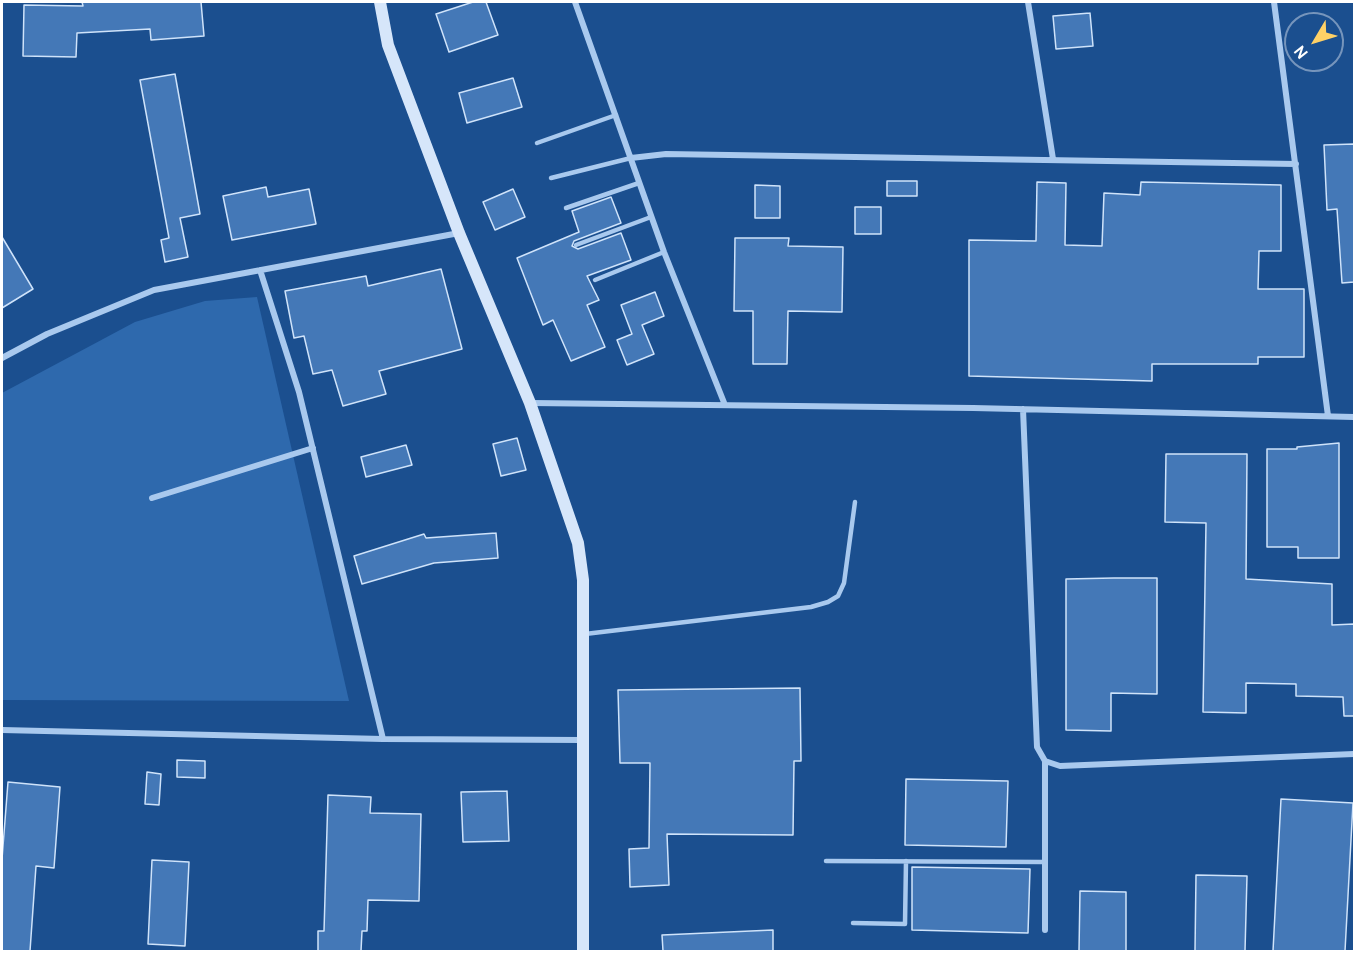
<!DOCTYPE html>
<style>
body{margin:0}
#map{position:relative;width:1356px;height:953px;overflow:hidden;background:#1b4f8f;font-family:Cabin,sans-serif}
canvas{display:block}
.frame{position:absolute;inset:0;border:3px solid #fff;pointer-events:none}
.north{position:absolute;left:1284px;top:12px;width:60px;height:60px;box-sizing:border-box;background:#1b4f8f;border:2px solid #7695bc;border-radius:50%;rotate:232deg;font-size:16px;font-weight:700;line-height:24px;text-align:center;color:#fff}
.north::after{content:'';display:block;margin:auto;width:21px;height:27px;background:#ffd166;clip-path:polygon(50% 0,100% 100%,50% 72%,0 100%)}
</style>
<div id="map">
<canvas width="1356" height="953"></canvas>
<div class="frame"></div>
<div class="north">N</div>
</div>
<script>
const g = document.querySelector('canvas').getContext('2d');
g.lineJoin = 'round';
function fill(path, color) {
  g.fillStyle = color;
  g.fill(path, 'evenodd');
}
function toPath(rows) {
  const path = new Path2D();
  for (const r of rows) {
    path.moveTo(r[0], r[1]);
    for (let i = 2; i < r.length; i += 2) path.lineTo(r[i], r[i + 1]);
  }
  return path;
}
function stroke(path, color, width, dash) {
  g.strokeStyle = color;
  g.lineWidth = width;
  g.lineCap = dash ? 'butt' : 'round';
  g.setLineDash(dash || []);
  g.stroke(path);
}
fill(toPath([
 [257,297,349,701,2,700,2,393,135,322,205,301]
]), '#2e69ad');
const building = toPath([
 [82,2,201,2,204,36,151,40,150,29,77,33,76,57,23,56,24,5,83,6,82,2],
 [473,2,486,2,498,35,449,52,436,14,473,2],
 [1090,13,1093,46,1056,49,1053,16,1090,13],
 [175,74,200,214,180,218,188,257,165,262,161,240,169,238,140,80,175,74],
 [513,78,522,107,467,123,459,93,513,78],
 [1354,144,1354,282,1342,283,1337,209,1327,210,1324,145,1354,144],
 [887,181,917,181,917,196,887,196,887,181],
 [1037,182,1066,183,1065,245,1102,246,1104,193,1140,195,1141,182,1281,185,1281,251,1259,251,1258,289,1304,289,1304,357,1258,357,1258,364,1152,364,1152,381,969,376,969,240,1036,241,1037,182],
 [755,185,780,186,780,218,755,218,755,185],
 [266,187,268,197,309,189,316,224,232,240,223,196,266,187],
 [513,189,525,217,495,230,483,202,513,189],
 [611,197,621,223,574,241,572,246,578,249,621,233,631,260,587,276,599,300,587,305,605,347,571,361,553,320,543,325,517,258,579,232,572,211,611,197],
 [855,207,881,207,881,234,855,234,855,207],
 [2,237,33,289,2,308,2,237],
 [735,238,789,238,788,246,843,247,842,312,788,311,787,364,753,364,753,311,734,311,735,238],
 [441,269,462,349,379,371,386,394,343,406,332,370,313,374,304,336,294,338,285,291,366,276,368,286,441,269],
 [655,292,664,316,642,325,654,354,627,365,617,340,632,334,621,305,655,292],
 [517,438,526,470,501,476,493,444,517,438],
 [1339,443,1339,558,1298,558,1298,547,1267,547,1267,449,1297,449,1297,447,1339,443],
 [406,445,412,465,366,477,361,457,406,445],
 [1166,454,1247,454,1246,579,1332,584,1332,625,1354,624,1354,716,1344,716,1343,697,1296,696,1296,684,1246,683,1246,713,1203,712,1206,523,1165,522,1166,454],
 [496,533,498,558,434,563,362,584,354,556,424,534,426,538,496,533],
 [1114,578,1157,578,1157,694,1111,693,1111,731,1066,730,1066,579,1114,578],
 [800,688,801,761,794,761,793,835,667,834,669,885,630,887,629,849,649,848,650,763,620,763,618,690,800,688],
 [177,760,205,761,205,778,177,777,177,760],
 [147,772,161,774,159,805,145,804,147,772],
 [906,779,1008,781,1006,847,905,845,906,779],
 [8,782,60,787,54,868,36,866,30,951,2,951,2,859,8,782],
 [507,791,509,841,463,842,461,792,507,791],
 [328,795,371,797,370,813,421,814,419,901,368,900,367,931,362,931,361,951,318,951,318,931,324,931,328,795],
 [1281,799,1353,803,1345,951,1273,951,1281,799],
 [152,860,189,862,185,946,148,944,152,860],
 [912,867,1030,869,1028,933,912,930,912,867],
 [1196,875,1247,876,1245,951,1195,951,1196,875],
 [1080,891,1126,892,1126,951,1079,951,1080,891],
 [773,930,773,951,663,951,662,935,773,930]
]);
fill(building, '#4478b7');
stroke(building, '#cfe3fa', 1.5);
stroke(toPath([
 [537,143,616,115],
 [551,178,631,158],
 [566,208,639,183],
 [576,245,651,217],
 [595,280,664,252],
 [585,634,811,607,828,602,838,596,844,583,855,502],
 [826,861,1044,862],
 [853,923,905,924,906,861]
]), '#a9c9ee', 4.5);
stroke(toPath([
 [575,2,664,252,725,405],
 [1028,2,1053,159],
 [1274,2,1328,416],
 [631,158,666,154,1296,164],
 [260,270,299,392,383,739],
 [2,358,47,334,154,290,459,233],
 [531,403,973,408,1354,417],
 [1023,409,1037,747,1045,761,1060,766,1354,754],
 [152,498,313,448],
 [2,730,383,739,582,740],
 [1045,761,1045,930]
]), '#a9c9ee', 6);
stroke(toPath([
 [380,2,388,45,459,233,530,403,578,543,583,580,583,952]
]), '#d6e6fa', 12);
</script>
